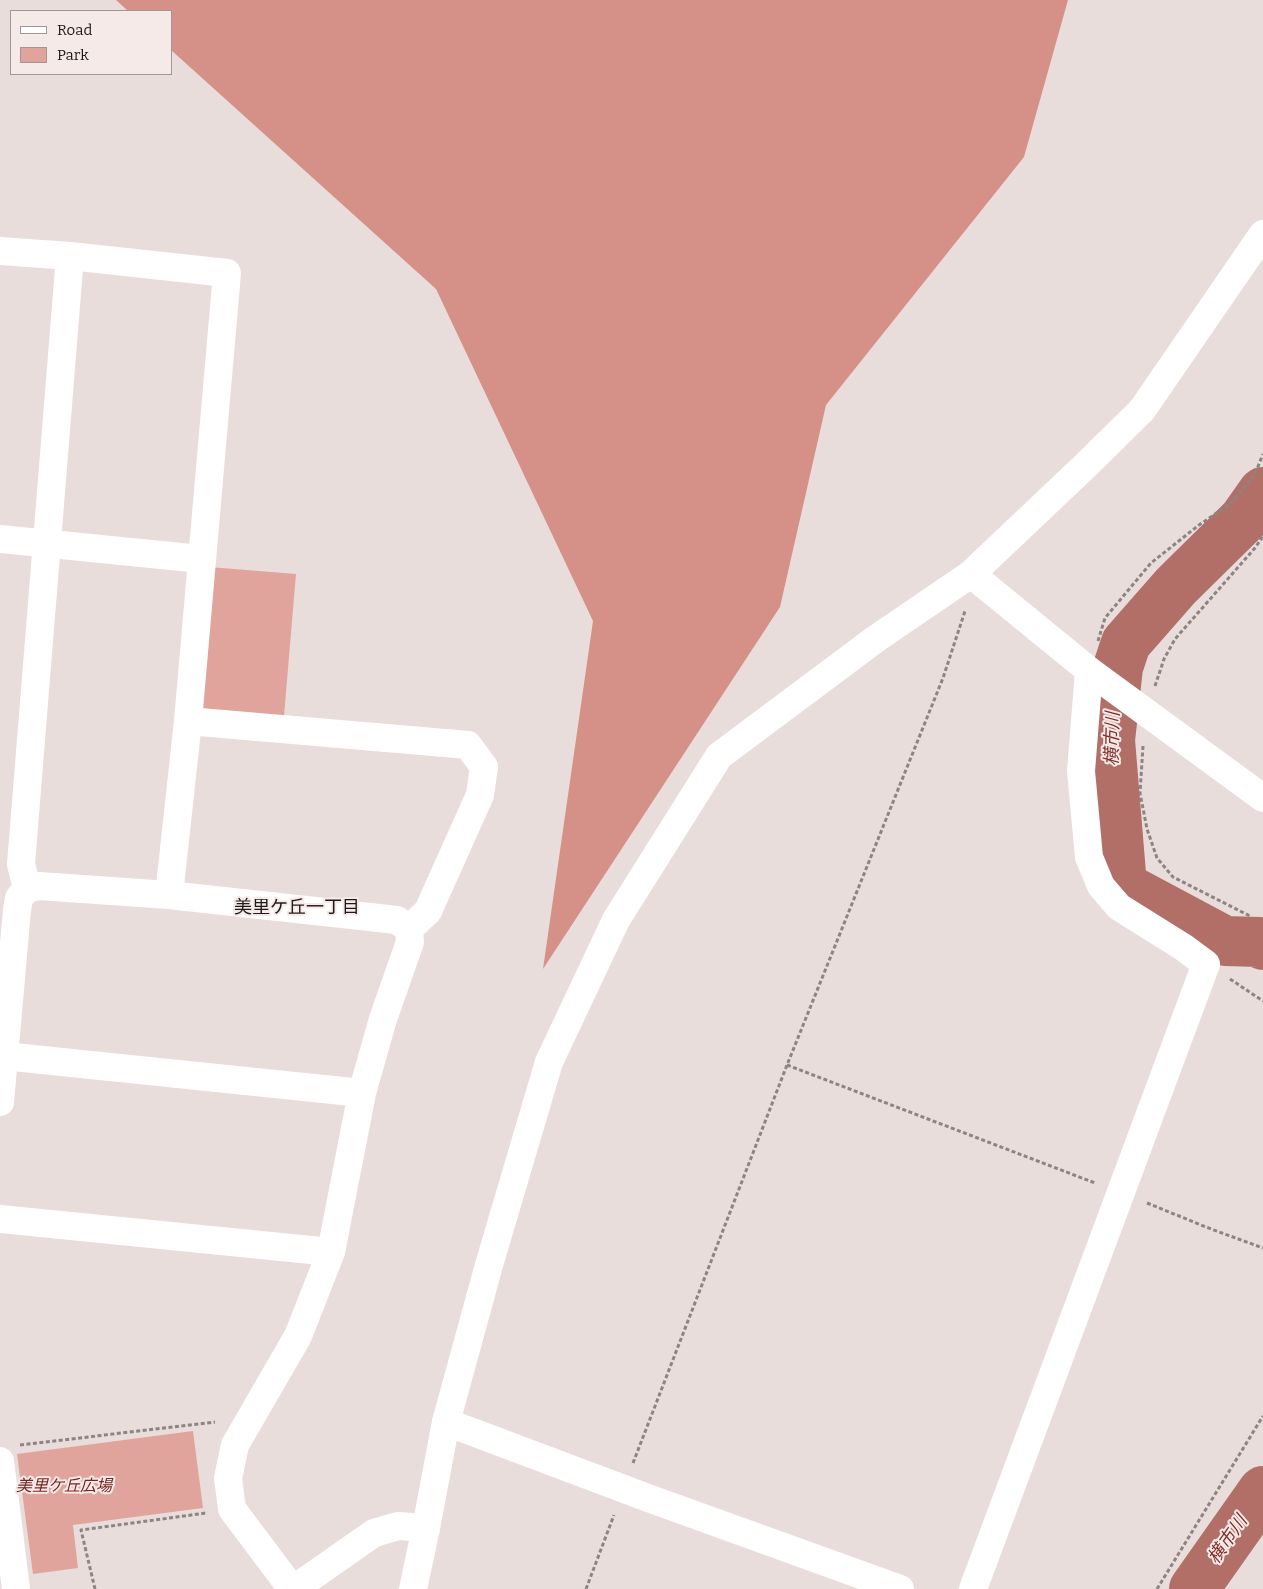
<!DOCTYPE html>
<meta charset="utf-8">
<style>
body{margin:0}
#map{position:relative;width:1263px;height:1589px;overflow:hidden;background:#e9dddc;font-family:Bitter,serif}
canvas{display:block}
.legend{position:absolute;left:10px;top:10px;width:162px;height:65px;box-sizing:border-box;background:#f6eae9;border:1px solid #9f9695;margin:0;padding:6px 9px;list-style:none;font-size:15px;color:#1d1918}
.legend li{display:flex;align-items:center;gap:10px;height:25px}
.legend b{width:25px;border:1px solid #9f9695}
</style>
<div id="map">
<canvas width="1263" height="1589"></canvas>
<ul class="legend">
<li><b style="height:6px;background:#fff"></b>Road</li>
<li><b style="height:14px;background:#e0a49c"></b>Park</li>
</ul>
</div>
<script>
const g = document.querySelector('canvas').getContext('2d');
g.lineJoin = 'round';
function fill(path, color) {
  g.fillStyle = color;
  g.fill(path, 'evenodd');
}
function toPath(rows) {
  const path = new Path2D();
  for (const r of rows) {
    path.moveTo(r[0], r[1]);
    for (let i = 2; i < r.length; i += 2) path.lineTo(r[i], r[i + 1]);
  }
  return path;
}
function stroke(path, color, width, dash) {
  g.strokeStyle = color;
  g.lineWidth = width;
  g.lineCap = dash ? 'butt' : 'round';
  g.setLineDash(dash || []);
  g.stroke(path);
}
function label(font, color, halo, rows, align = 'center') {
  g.font = font + ' Bitter,"Noto Sans JP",serif';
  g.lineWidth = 4;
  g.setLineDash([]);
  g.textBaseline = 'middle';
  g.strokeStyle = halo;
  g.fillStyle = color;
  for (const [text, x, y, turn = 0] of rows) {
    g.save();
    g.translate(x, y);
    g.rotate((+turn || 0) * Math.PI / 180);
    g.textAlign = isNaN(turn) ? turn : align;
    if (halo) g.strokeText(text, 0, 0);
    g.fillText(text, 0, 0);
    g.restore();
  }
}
fill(toPath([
 [209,567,296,574,284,716,197,708],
 [193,1431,203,1508,73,1525,78,1568,33,1574,17,1454]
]), '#e0a49c');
fill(toPath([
 [116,0,1068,0,1024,157,826,405,780,607,543,969,593,621,436,289,171,50,171,11,128,11]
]), '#d59188');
stroke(toPath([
 [1263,492,1244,519,1176,586,1126,643,1118,667,1110,740,1122,886,1225,941,1260,942,1263,945],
 [1194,1589,1263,1491]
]), '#b16f67', 50);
stroke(toPath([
 [1098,641,1105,618,1151,563,1199,525,1230,504,1255,474,1263,454],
 [1155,686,1164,659,1175,639,1255,548,1263,536],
 [1143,746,1140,793,1147,829,1157,858,1173,877,1250,916],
 [1230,979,1263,1001],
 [787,1065,1095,1183],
 [1147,1203,1211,1229,1263,1248],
 [20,1445,215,1422],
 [633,1463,787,1065,943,678,965,611],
 [95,1589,81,1530,206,1513],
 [586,1589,614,1515],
 [1157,1589,1263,1416]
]), '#8c8483', 3, [4, 2.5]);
stroke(toPath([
 [0,251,70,256,227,273,188,721,169,895],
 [0,539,201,559],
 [971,574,1091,672,1263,798],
 [188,721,468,745,484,767,480,795,428,911,409,929],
 [27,889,21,864,70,256],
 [4,1056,362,1093],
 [0,1102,17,910,19,898,27,889,39,886,169,895,397,920,409,929,410,942,383,1019,362,1093,331,1252,298,1336,235,1445,228,1478,232,1509,292,1589],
 [0,1219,331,1252],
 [446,1422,648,1498,900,1589],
 [0,1461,16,1589],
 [294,1589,374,1533,398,1526,426,1528],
 [973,1589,1206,964,1183,947,1119,907,1101,886,1089,857,1081,771,1089,671]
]), '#fff', 28);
stroke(toPath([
 [413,1589,426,1528,446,1422,489,1265,549,1062,616,920,719,756,877,638,971,574,1084,467,1142,410,1263,234]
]), '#fff', 28);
label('italic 16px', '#75241f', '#f6eae9', [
 ["美里ケ丘広場",64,1487]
]);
label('italic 18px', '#812f29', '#f6eae9', [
 ["横市川",1113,739,-89],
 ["横市川",1228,1540,-55]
]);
label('18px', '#1d1918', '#f6eae9', [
 ["美里ケ丘一丁目",297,908]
]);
</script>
